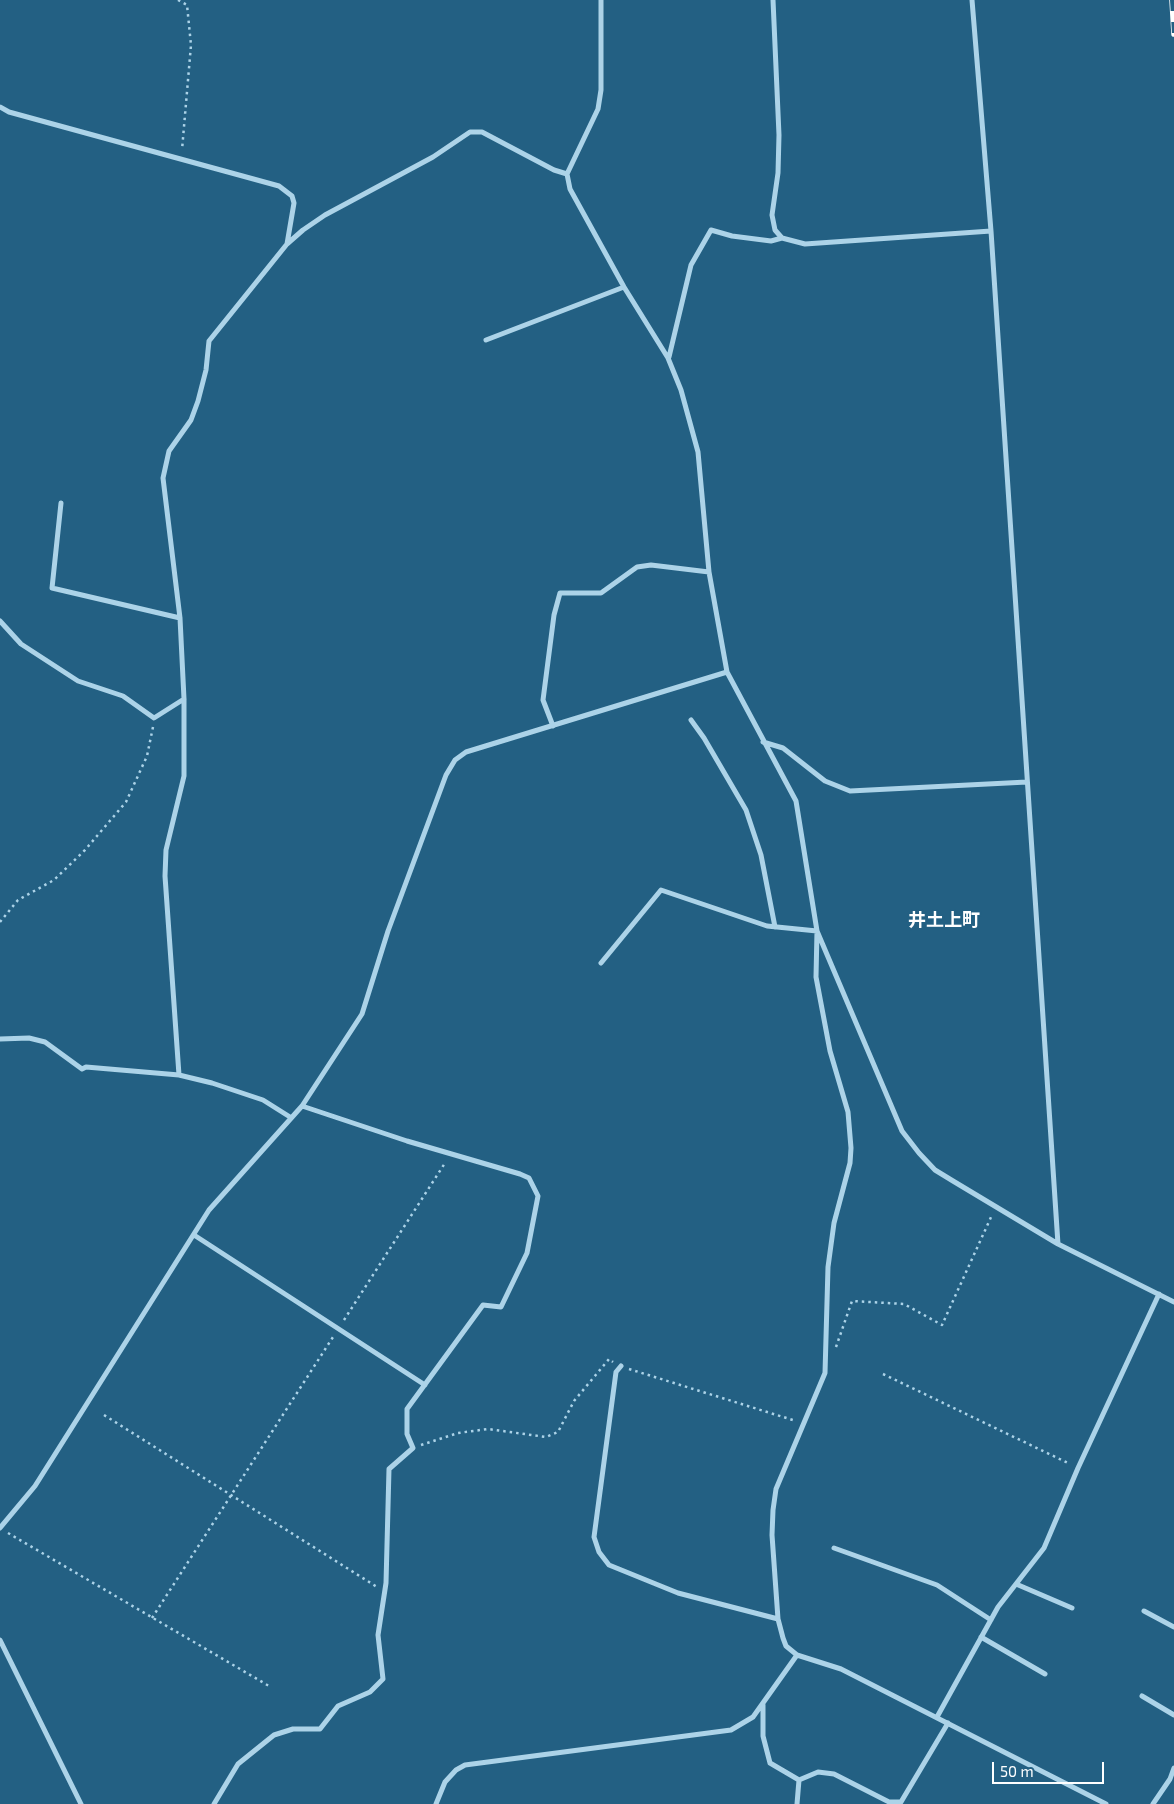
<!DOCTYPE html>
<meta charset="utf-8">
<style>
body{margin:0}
#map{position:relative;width:1174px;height:1804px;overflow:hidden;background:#236083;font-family:"Exo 2",sans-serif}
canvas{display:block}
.scale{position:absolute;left:992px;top:1762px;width:112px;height:22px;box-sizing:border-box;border:2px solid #fff;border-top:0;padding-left:6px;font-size:15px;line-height:18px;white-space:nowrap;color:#fff;-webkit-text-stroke:4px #236083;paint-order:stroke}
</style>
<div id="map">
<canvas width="1174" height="1804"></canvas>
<div class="scale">50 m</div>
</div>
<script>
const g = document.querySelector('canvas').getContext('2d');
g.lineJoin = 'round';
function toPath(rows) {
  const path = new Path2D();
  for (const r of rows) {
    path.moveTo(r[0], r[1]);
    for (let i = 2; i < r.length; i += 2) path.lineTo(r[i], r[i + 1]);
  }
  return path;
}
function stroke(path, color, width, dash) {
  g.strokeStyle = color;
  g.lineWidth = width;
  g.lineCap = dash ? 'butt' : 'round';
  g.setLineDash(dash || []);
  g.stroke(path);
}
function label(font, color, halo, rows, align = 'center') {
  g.font = font + ' "Exo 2","Noto Sans JP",sans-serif';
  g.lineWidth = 4;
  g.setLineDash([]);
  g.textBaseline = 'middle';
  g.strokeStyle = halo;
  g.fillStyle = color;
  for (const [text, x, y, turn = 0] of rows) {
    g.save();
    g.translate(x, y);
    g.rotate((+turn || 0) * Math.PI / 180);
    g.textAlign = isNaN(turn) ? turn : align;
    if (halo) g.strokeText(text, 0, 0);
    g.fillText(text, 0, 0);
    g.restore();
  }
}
stroke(toPath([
 [178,0,187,5,191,45,182,150],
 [0,922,18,900,54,880,85,850,126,802,147,756,153,727],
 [344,1320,445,1163],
 [836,1347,852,1301,904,1304,942,1325,992,1215],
 [629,1369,796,1421],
 [883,1374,1070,1464],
 [104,1415,377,1587],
 [421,1445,458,1433,488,1429,546,1437,558,1432,574,1401,609,1359,613,1362],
 [8,1533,269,1686],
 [152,1618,333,1337]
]), '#acd3e8', 2.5, [2.5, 4]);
stroke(toPath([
 [601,0,601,90,598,109,567,174,570,189,624,287,668,358,681,390,698,452,709,572,727,672,796,801,817,931,902,1131,919,1153,935,1170,953,1181,1058,1244,1174,1302],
 [773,0,779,135,778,173,772,215,775,230,782,238,805,244,991,231],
 [972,0,991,231,1058,1244],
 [0,107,9,112,279,186,292,196,294,203,287,244],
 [486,340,624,287],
 [669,357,691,265,711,230,732,236,771,241,782,238],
 [61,503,52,588,180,618],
 [0,621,21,644,78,681,123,696,154,718,184,699],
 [691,720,704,738,746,810,761,855,775,927],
 [553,726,543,700,554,615,560,593,601,593,637,567,651,565,709,572],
 [763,742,783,748,825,781,850,791,1027,782],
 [601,963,661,890,767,926,817,931,816,977,830,1051,848,1112,851,1148,850,1163,834,1223,828,1267,825,1373,776,1489,773,1510,772,1535,778,1619,783,1638,786,1646,797,1655,841,1669,1106,1804],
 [0,1039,29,1038,45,1042,82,1069,86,1067,179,1075,212,1083,263,1100,290,1117],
 [179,1075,165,876,166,850,184,776,184,699,180,618,163,478,169,451,191,420,198,401,206,370,209,341,287,244,303,230,325,215,433,157,470,132,482,132,554,170,567,174],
 [194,1235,425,1385],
 [621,1366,616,1372,594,1537,599,1552,609,1565,678,1593,778,1619],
 [0,1528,35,1486,209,1210,302,1106,362,1014,388,931,446,775,455,760,466,752,727,672],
 [834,1548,937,1585,991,1620],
 [1016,1584,1072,1608],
 [1144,1611,1174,1627],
 [981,1637,1045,1674],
 [0,1640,81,1804],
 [1142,1696,1174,1715],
 [763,1705,763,1736,770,1763,799,1780,797,1804],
 [937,1717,998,1607,1044,1548,1078,1468,1159,1294],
 [799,1780,818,1772,834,1774,889,1802,901,1802,948,1723],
 [214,1804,238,1764,274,1735,293,1729,320,1729,338,1706,370,1692,383,1679,378,1635,386,1583,389,1469,413,1448,407,1434,407,1409,483,1305,501,1307,527,1253,538,1196,529,1178,520,1174,407,1141,302,1106],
 [436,1804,445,1782,456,1770,465,1765,731,1730,753,1717,797,1655],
 [1153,1804,1170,1779,1174,1768]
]), '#acd3e8', 5);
const rail = toPath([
 [1172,0,1174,34]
]);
stroke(rail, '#fff', 5.5);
stroke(rail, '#236083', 4, [11]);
label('bold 18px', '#fff', '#236083', [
 ["井土上町",944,920]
]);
</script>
